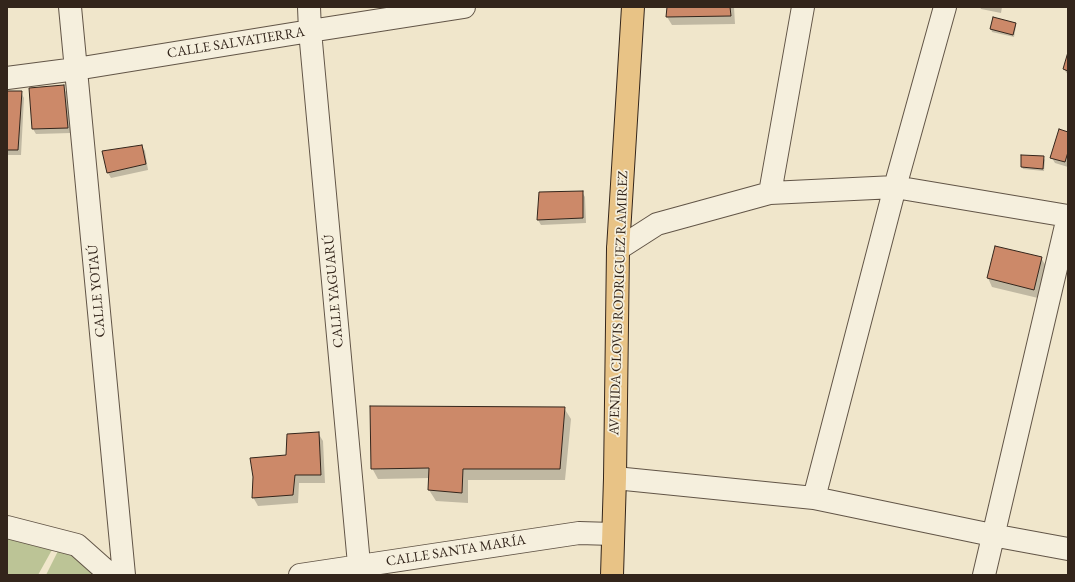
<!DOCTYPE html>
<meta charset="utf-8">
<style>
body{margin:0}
#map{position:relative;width:1075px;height:582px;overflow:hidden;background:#f0e6cb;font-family:"EB Garamond",serif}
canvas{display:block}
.frame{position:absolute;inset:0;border:8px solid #33251b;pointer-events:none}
</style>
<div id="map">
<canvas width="1075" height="582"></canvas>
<div class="frame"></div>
</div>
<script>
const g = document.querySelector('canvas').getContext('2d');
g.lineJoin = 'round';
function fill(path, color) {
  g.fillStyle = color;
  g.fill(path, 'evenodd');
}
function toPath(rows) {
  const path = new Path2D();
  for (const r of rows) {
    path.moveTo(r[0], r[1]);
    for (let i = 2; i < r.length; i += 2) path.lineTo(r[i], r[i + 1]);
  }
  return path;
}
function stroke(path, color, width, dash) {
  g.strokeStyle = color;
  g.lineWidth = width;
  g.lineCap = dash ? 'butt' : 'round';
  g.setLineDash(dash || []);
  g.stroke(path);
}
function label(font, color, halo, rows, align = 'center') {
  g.font = font + ' "EB Garamond",serif';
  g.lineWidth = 3.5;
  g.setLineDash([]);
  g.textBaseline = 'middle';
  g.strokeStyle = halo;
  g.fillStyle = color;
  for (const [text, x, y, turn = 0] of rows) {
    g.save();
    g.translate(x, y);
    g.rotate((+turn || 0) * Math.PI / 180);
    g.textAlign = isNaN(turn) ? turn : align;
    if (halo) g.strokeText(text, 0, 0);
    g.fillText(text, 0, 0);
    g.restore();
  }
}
fill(toPath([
 [7,538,53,548,38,575,7,575],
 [60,547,76,552,93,575,46,575]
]), '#bcc496');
fill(toPath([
 [668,7,734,7,735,24,672,25,667,17],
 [980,7,1002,7,1001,13,981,9],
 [994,18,1015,23,1016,26,1014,37,992,32,991,29],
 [1068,55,1068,75,1064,69],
 [63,86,66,92,71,133,36,134,33,129],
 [7,92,21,92,24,98,21,155,7,155],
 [1068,133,1068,167,1055,163,1052,158],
 [142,146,145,151,148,170,111,178,108,173,104,152],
 [1043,157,1045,160,1044,171,1023,169,1022,167],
 [582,192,585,197,586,223,541,225,538,220],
 [996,247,1041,258,1046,266,1038,298,992,287,988,278],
 [564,408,571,419,565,480,468,480,468,503,436,501,429,490,430,478,378,479,372,468],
 [318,433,323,441,325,483,299,483,298,503,258,506,253,497,287,455]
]), '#0003');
const building = toPath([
 [667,7,730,7,731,16,666,17,667,7],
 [993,17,1016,23,1013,35,990,29,993,17],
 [1068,52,1068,71,1063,69,1068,52],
 [64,85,68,128,32,129,29,88,64,85],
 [7,91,22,91,18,150,7,150,7,91],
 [1059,129,1068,132,1068,152,1065,162,1050,158,1059,129],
 [142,145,146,164,107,173,102,151,142,145],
 [1021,155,1044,156,1043,169,1021,167,1021,155],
 [583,191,583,218,537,220,539,192,583,191],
 [995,246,1042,257,1034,290,987,278,995,246],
 [370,406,565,407,560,469,463,469,462,493,428,490,429,468,371,469,370,406],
 [319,432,321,475,295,475,293,495,252,498,253,477,250,458,286,455,287,434,319,432]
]);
fill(building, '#cc8969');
stroke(building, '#33251b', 1);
const minor = toPath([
 [70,7,124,575],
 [309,7,310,31,360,575],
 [7,78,76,69,310,31,464,7],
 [770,193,803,7],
 [618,249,657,224,770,193,895,187,1068,216],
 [615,478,814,498,992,535,1068,549],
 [814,498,895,187,945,7],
 [7,527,77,545,104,569,108,575],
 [300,575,579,533,613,534],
 [984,575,1068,217]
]);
const major = toPath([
 [612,575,615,478,618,249,633,7]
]);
stroke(minor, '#625547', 24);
stroke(major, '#33251b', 24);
stroke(minor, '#f5efdd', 22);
stroke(major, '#e8c386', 22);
label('14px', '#33251b', '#f5efdd', [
 ["CALLE SALVATIERRA",236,43,-9],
 ["CALLE YOTAÚ",97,291,-95],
 ["CALLE YAGUARÚ",334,291,-95],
 ["AVENIDA CLOVIS RODRIGUEZ RAMIREZ",619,303,-88],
 ["CALLE SANTA MARÍA",456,551,-9]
]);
</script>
